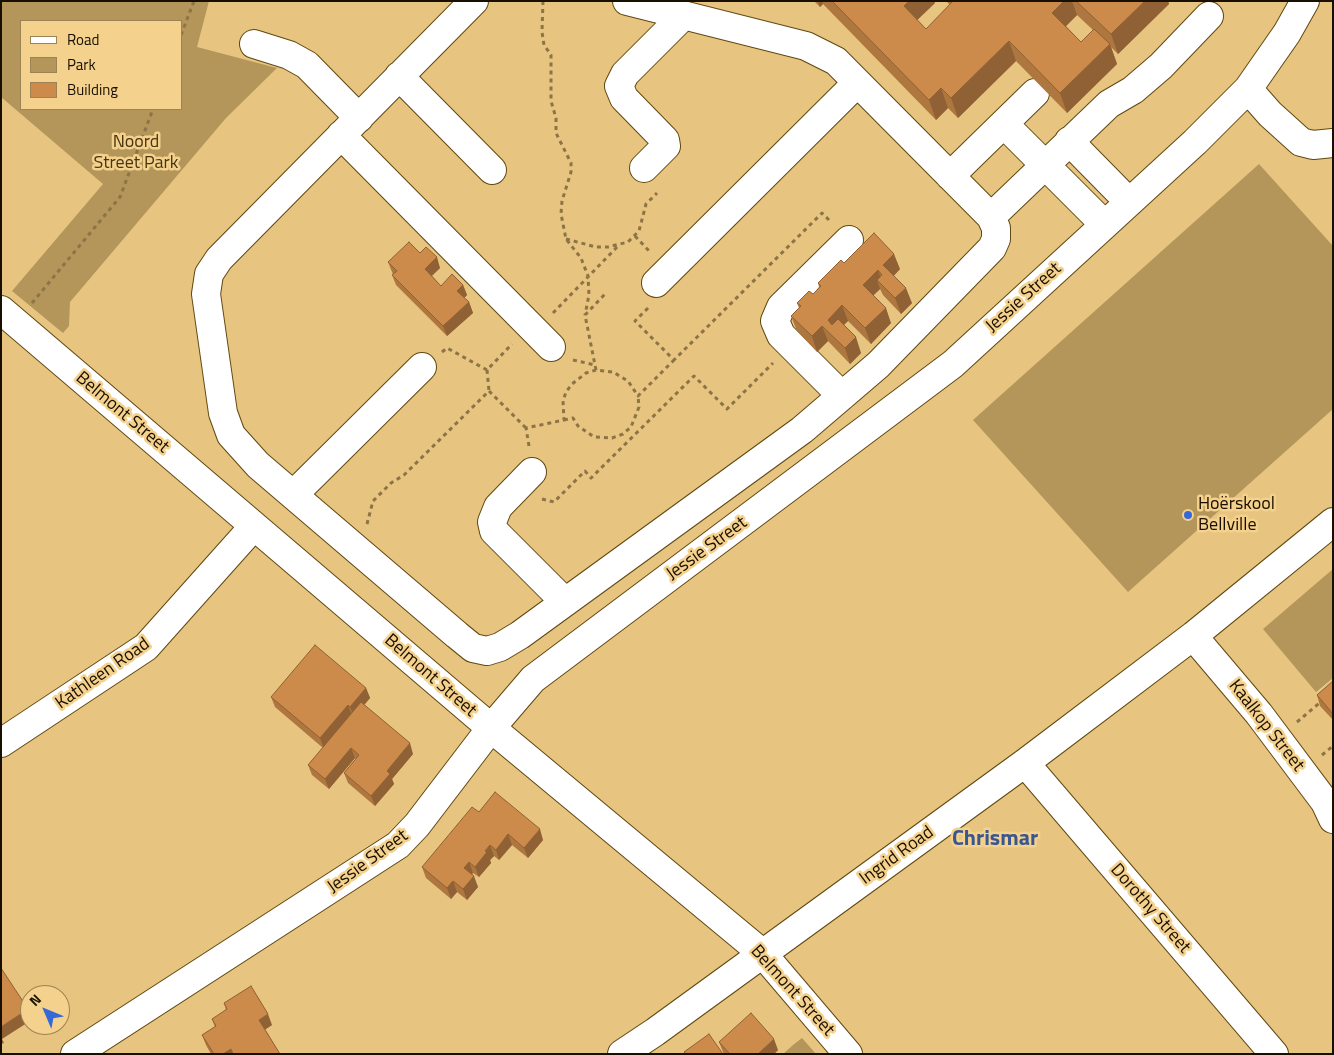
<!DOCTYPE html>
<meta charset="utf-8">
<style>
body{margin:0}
#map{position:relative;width:1334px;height:1055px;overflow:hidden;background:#e7c47f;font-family:"Titillium Web",sans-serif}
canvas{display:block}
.frame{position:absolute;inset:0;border:2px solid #190f00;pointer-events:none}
.legend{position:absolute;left:20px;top:20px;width:162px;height:90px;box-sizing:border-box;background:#f4d18c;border:1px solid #9c8354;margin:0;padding:6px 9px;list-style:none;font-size:15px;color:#190f00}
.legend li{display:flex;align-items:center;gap:10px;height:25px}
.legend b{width:25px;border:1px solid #9c8354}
.north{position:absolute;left:20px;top:985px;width:50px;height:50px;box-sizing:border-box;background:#f4d18c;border:1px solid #9c8354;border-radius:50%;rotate:315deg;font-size:14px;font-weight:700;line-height:20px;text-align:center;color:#190f00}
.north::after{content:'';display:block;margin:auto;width:18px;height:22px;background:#3669d8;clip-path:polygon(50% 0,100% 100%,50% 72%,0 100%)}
</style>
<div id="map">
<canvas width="1334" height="1055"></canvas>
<div class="frame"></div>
<ul class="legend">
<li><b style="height:6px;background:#fff"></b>Road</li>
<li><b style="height:14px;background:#b5965a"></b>Park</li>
<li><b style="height:14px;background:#cc8a4b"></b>Building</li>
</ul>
<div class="north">N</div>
</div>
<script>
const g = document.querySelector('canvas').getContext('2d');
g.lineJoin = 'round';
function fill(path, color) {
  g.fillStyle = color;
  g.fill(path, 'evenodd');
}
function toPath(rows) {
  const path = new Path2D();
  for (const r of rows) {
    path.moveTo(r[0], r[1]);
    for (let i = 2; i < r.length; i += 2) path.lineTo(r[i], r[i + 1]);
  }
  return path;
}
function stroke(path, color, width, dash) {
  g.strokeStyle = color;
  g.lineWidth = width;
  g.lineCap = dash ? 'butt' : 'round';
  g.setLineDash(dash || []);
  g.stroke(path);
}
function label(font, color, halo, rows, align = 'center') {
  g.font = font + ' "Titillium Web",sans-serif';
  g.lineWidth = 5;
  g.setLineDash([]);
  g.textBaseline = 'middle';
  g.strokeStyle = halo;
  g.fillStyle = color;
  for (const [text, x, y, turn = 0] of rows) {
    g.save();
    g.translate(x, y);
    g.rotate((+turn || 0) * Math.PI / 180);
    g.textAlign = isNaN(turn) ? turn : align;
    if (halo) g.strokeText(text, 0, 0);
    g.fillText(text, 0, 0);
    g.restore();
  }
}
fill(toPath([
 [1,1,209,1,197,47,277,68,226,118,70,302,69,326,63,333,12,291,103,184,1,97],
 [21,21,181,21,181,109,21,109],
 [1259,164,1333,246,1333,409,1128,592,973,420],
 [1333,569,1333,678,1316,692,1263,629],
 [802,1038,816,1054,783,1054,793,1045]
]), '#b5965a');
const minor = toPath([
 [474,1,219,259,209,274,206,294,223,413,231,435,258,465,457,635,473,648,487,651,500,647,520,635,802,430,878,365,992,248,996,239,996,228,991,217,836,61,806,46,627,1],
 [254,44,289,55,307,65,359,118],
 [399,76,492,170],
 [1248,89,1270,114,1301,142,1313,145,1333,143],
 [1004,124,1104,224],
 [341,135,551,347],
 [1069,141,1129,202],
 [644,168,666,146,665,140,624,98,619,86,625,74,682,17],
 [950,176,1035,93],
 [991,217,1109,104,1133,90,1161,66,1209,16],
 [656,283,857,83],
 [1,310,491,728,762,953,848,1054],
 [842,396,781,335,775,321,781,307,849,240],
 [532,472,498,507,492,522,494,531,565,602],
 [293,495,422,367],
 [1193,636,1259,714,1325,802,1333,819],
 [1,743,146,647,254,526],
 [1025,763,1274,1054],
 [75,1054,398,845,417,825,491,728,533,679,953,364,1195,142,1248,89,1287,33,1305,1],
 [622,1054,655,1032,1025,763,1193,636,1333,522]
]);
stroke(minor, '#604812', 30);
stroke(toPath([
 [543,1,542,32,544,45,551,55,551,101,556,118,556,133,571,163,571,172,562,201,561,214,566,239,581,258,588,276,589,295,585,315],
 [181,35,194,1],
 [635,236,650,252],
 [566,239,596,247,608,247,628,242,639,231,646,204,657,193],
 [32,303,120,197,153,109],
 [648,308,635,321,674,360,822,213,831,222],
 [553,313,618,246],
 [442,352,447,348,487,370,512,344],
 [573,360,595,365],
 [487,370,489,391],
 [596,370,585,315,606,293],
 [564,420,573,418,578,426,594,437,612,438,623,434,631,427,639,407,638,396],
 [529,446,526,428,564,420,563,401,566,392,572,384,586,373,596,370,613,372,628,381,638,396,674,360],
 [542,499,554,502,585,471,591,478,694,376,727,409,773,363],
 [367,524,373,501,391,483,404,475,489,391,526,428],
 [1297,722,1323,700],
 [1322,755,1333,746]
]), '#8c7447', 3, [4, 4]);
stroke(minor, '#fff', 28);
fill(toPath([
 [814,1,934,1,935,3,917,20,926,29,950,5,946,1,1168,1,1169,4,1118,54,1111,47,1117,64,1067,113,1016,61,958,118,948,108,936,120,823,4,820,7],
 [1077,15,1093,30,1081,42,1066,26],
 [420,253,440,268,432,276,441,286,463,285,467,295,464,298,469,302,473,313,447,336,396,285,392,275,393,274,392,272,388,262],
 [844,263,900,269,894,276,912,303,901,314,883,295,880,289,873,296,891,323,871,344,848,321,844,325,861,353,850,364,828,341,817,352,797,331,791,316,799,308,797,303,813,294,819,287,818,283],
 [1333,681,1333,720,1320,706,1317,695],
 [366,688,370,698,364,705,413,754,392,779,394,784,375,806,348,783,344,773,356,759,355,758,329,789,312,775,308,765,323,748,275,707,271,697],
 [479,812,543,840,528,858,512,845,499,860,494,856,490,860,491,863,479,877,473,873,471,874,478,887,467,900,457,892,451,899,426,878,422,867],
 [224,1003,272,1025,265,1029,280,1054,211,1054,206,1045,202,1035,215,1027,212,1019,226,1010],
 [719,1042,778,1050,774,1054,724,1054,723,1052]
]), '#af7740');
fill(toPath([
 [818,1,822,1,823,4,820,7],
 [909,1,934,1,935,3,911,26,904,6],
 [1064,1,1072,1,1077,15,1060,32,1052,13],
 [1145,1,1168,1,1169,4,1118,54,1111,34],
 [1009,41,1016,61,958,118,951,98],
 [1110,44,1117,64,1067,113,1060,93],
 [941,88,948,108,936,120,929,100],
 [894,254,900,269,889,280,883,265],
 [437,257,440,268,428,279,425,269],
 [878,270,883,285,877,280,880,289,868,300,863,285],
 [463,285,467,295,461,301,457,291],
 [906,288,912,303,901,314,895,298],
 [469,302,473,313,447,336,443,326],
 [842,305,848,321,833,335,828,320],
 [886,308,891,323,871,344,865,328],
 [822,326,828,341,817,352,812,336],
 [856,337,861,353,850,364,845,348],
 [366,688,370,698,354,717,350,707],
 [348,705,352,715,324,749,320,738],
 [410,743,413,754,392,779,394,784,375,806,371,796,387,771],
 [351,748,355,758,329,789,325,779],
 [540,829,543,840,528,858,524,848],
 [508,834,512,845,499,860,496,850],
 [490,845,494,856,490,860,491,863,479,877,475,867],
 [469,862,473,873,468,879,464,868],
 [474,876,478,887,467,900,463,889],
 [453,881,457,892,451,899,447,888],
 [28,1009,30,1014,30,1021,2,1039,4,1043,1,1044,1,1027],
 [268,1014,272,1025,263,1031,259,1020],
 [774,1039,778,1050,774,1054,758,1054],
 [231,1049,232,1054,223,1054]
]), '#8f6134');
const building = toPath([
 [832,1,909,1,904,6,926,29,953,1,1064,1,1052,13,1081,42,1094,29,1110,44,1060,93,1009,41,951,98,941,88,929,100,832,1],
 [1076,1,1145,1,1111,34,1076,1],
 [874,233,894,254,883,265,906,288,895,298,877,280,882,275,878,270,863,285,886,308,865,328,842,305,828,320,832,325,838,319,856,337,845,348,822,326,812,336,791,316,801,306,797,303,809,291,813,294,821,286,818,283,841,260,844,263,874,233],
 [409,242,420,253,426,247,437,257,425,269,441,286,452,274,463,285,457,291,469,302,443,326,392,275,397,271,388,262,409,242],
 [315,645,366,688,350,707,348,705,320,738,271,697,315,645],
 [1333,681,1333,714,1317,695,1333,681],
 [361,702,410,743,387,771,390,774,371,796,344,773,359,755,351,748,325,779,308,765,361,702],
 [495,792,540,829,524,848,508,834,496,850,490,845,485,851,487,852,475,867,469,862,464,868,474,876,463,889,453,881,447,888,422,867,472,807,479,812,495,792],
 [1,968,28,1009,1,1027,1,968],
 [251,986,268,1014,259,1020,280,1054,233,1054,231,1049,223,1054,214,1054,202,1035,216,1026,212,1019,227,1009,224,1003,251,986],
 [751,1013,774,1039,758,1054,730,1054,719,1042,751,1013],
 [709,1034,723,1054,686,1054,684,1052,709,1034]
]);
fill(building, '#cc8a4b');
stroke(building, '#8f6134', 1);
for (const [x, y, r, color] of [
 [1188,515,5,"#3669d8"]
]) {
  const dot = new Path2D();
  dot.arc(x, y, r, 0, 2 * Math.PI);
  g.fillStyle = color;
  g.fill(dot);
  stroke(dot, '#f4d18c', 2);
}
label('18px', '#473612', '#f4d18c', [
 ["Noord",136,143],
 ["Street Park",136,164]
]);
label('18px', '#190f00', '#f4d18c', [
 ["Jessie Street",1024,298,-42],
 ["Belmont Street",122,413,40],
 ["Jessie Street",707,549,-36],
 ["Kathleen Road",103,674,-35],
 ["Belmont Street",430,676,41],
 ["Kaalkop Street",1266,726,52],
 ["Ingrid Road",897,856,-36],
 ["Jessie Street",368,862,-36],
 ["Dorothy Street",1150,909,49],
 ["Belmont Street",792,991,48]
]);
label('18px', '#190f00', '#f4d18c', [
 ["Hoërskool",1198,505],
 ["Bellville",1198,526]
], 'left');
label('bold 22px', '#3a568f', '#f4d18c', [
 ["Chrismar",995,840]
]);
</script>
